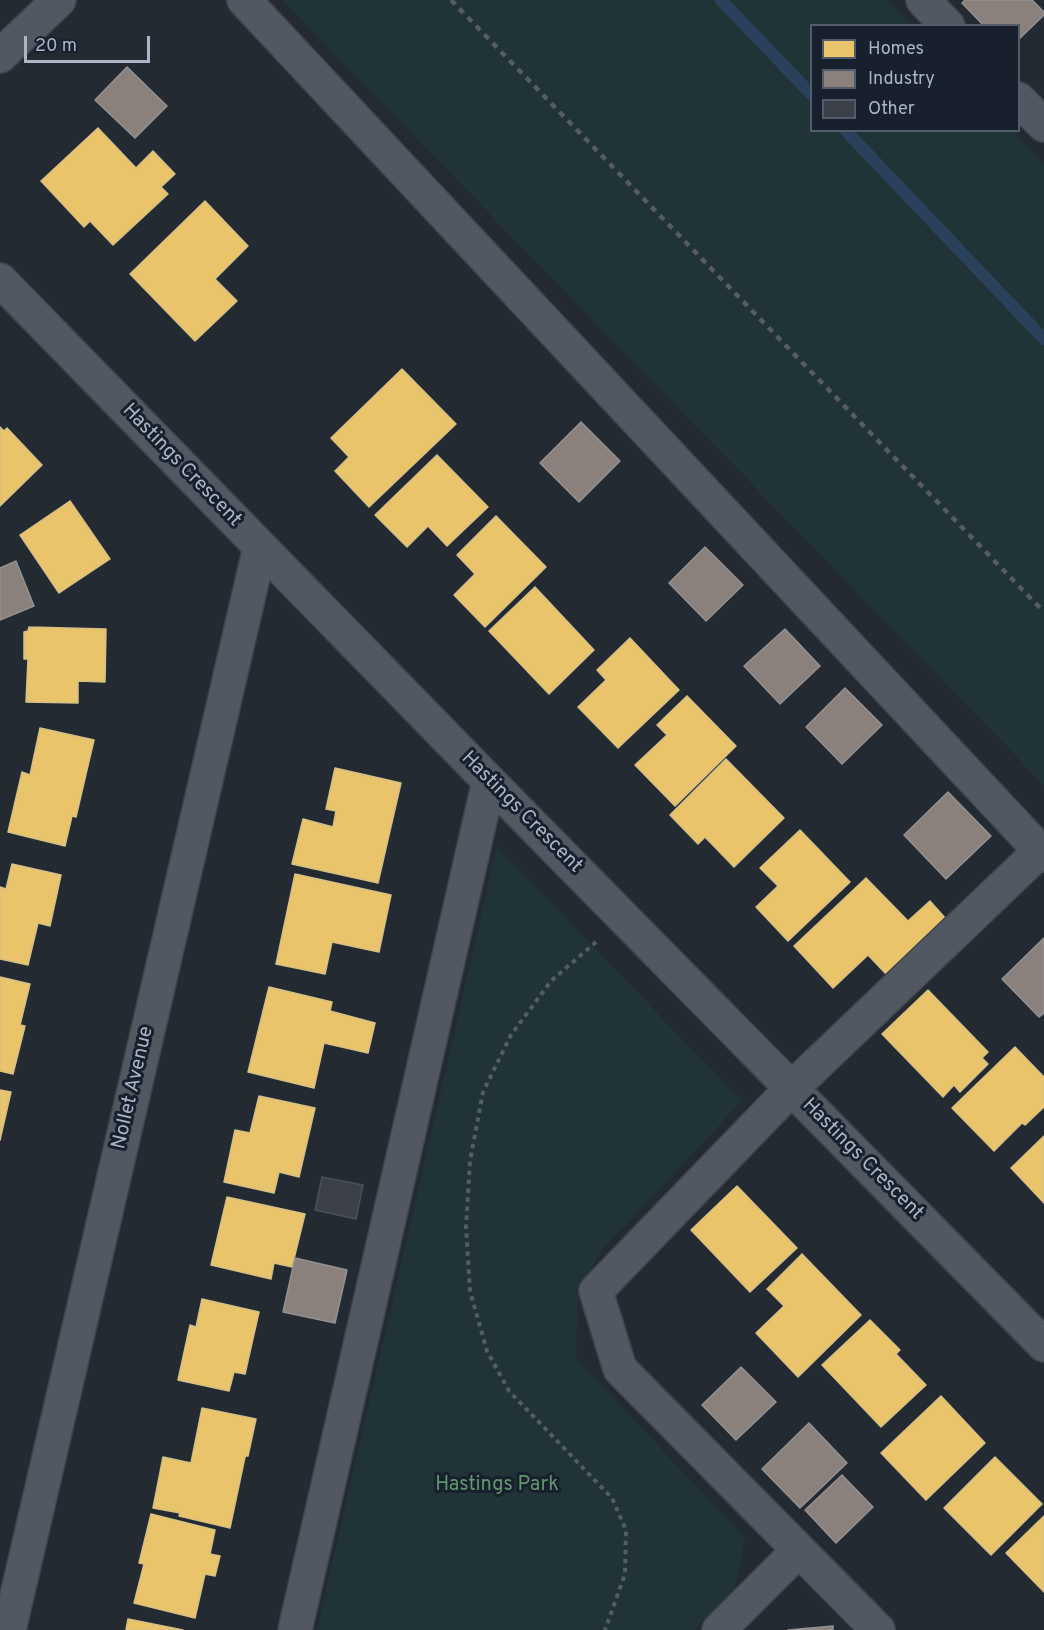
<!DOCTYPE html>
<style>
body{margin:0}
#map{position:relative;width:1044px;height:1630px;overflow:hidden;background:#232a32;font-family:Overpass,sans-serif}
canvas{display:block}
.legend{position:absolute;left:810px;top:24px;width:210px;height:108px;box-sizing:border-box;background:#17202c;border:2px solid #525c6a;margin:0;padding:8px 10px;list-style:none;font-size:18px;color:#aab5c6}
.legend li{display:flex;align-items:center;gap:12px;height:30px}
.legend b{width:30px;border:2px solid #525c6a}
.scale{position:absolute;left:24px;top:36px;width:126px;height:27px;box-sizing:border-box;border:3px solid #aab5c6;border-top:0;padding-left:8px;font-size:18px;line-height:21px;white-space:nowrap;color:#aab5c6;-webkit-text-stroke:4px #17202c;paint-order:stroke}
</style>
<div id="map">
<canvas width="1044" height="1630"></canvas>
<ul class="legend">
<li><b style="height:16px;background:#e9c46a"></b>Homes</li>
<li><b style="height:16px;background:#8a817c"></b>Industry</li>
<li><b style="height:16px;background:#3b4049"></b>Other</li>
</ul>
<div class="scale">20 m</div>
</div>
<script>
const g = document.querySelector('canvas').getContext('2d');
g.lineJoin = 'round';
function fill(path, color) {
  g.fillStyle = color;
  g.fill(path, 'evenodd');
}
function toPath(rows) {
  const path = new Path2D();
  for (const r of rows) {
    path.moveTo(r[0], r[1]);
    for (let i = 2; i < r.length; i += 2) path.lineTo(r[i], r[i + 1]);
  }
  return path;
}
function stroke(path, color, width, dash) {
  g.strokeStyle = color;
  g.lineWidth = width;
  g.lineCap = dash ? 'butt' : 'round';
  g.setLineDash(dash || []);
  g.stroke(path);
}
function label(font, color, halo, rows, align = 'center') {
  g.font = font + ' Overpass,sans-serif';
  g.lineWidth = 6;
  g.setLineDash([]);
  g.textBaseline = 'middle';
  g.strokeStyle = halo;
  g.fillStyle = color;
  for (const [text, x, y, turn = 0] of rows) {
    g.save();
    g.translate(x, y);
    g.rotate((+turn || 0) * Math.PI / 180);
    g.textAlign = isNaN(turn) ? turn : align;
    if (halo) g.strokeText(text, 0, 0);
    g.fillText(text, 0, 0);
    g.restore();
  }
}
fill(toPath([
 [282,0,887,0,912,25,812,26,812,130,1012,131,1044,164,1044,785],
 [497,847,742,1101,599,1253,578,1297,576,1358,745,1538,735,1588,694,1630,317,1630]
]), '#203438');
const homes = toPath([
 [98,128,136,168,153,151,175,174,161,187,168,194,113,245,90,221,84,227,41,181,98,128],
 [205,201,248,246,215,279,237,301,195,341,130,274,205,201],
 [402,369,456,424,369,507,335,471,349,457,331,438,402,369],
 [0,427,4,431,7,428,42,465,0,506,0,427],
 [437,455,488,507,447,546,428,526,407,547,375,515,437,455],
 [70,501,110,559,59,593,20,535,70,501],
 [496,516,546,567,485,627,454,595,475,574,457,555,496,516],
 [535,587,594,650,549,694,489,631,535,587],
 [29,627,106,629,105,682,78,681,78,703,26,702,28,659,24,659,24,632,28,631,29,627],
 [630,638,679,690,618,748,578,707,606,680,597,670,630,638],
 [687,696,736,746,675,806,635,765,667,735,657,725,687,696],
 [40,728,94,740,76,817,72,816,65,846,8,832,22,772,30,775,40,728],
 [726,759,784,818,734,867,705,837,698,844,670,815,726,759],
 [335,768,401,783,378,883,292,864,303,819,333,827,336,811,326,809,335,768],
 [800,830,850,882,788,941,756,907,778,886,760,868,800,830],
 [12,864,61,875,50,926,38,923,28,965,0,959,0,887,6,889,12,864],
 [295,874,391,895,379,952,332,942,325,974,276,964,295,874],
 [866,878,908,921,930,901,946,919,887,975,868,955,833,988,794,946,866,878],
 [0,977,30,984,20,1025,25,1026,13,1074,0,1071,0,977],
 [269,987,332,1002,330,1011,375,1023,368,1053,324,1043,314,1088,248,1072,269,987],
 [928,990,988,1052,982,1058,988,1064,960,1092,954,1085,943,1097,882,1034,928,990],
 [1015,1047,1044,1077,1044,1107,1025,1125,1022,1123,994,1151,952,1108,1015,1047],
 [0,1090,11,1092,0,1140,0,1090],
 [259,1096,315,1108,299,1177,279,1172,274,1193,224,1182,235,1130,250,1133,259,1096],
 [1044,1136,1044,1203,1011,1168,1044,1136],
 [737,1186,797,1248,750,1292,691,1230,737,1186],
 [227,1197,305,1214,292,1267,274,1263,271,1279,211,1265,227,1197],
 [802,1254,861,1315,798,1377,756,1333,784,1306,767,1289,802,1254],
 [202,1299,259,1312,245,1374,234,1372,229,1391,178,1380,190,1325,196,1327,202,1299],
 [870,1320,900,1350,896,1354,926,1385,881,1427,822,1365,870,1320],
 [941,1396,985,1443,926,1500,881,1453,941,1396],
 [202,1408,256,1419,248,1456,246,1456,245,1457,230,1528,179,1516,180,1513,153,1508,163,1457,191,1463,202,1408],
 [995,1457,1042,1504,991,1555,944,1508,995,1457],
 [151,1514,215,1530,210,1554,220,1556,215,1576,205,1574,195,1618,134,1603,144,1564,139,1563,151,1514],
 [1044,1516,1044,1592,1006,1553,1044,1516],
 [128,1619,183,1630,126,1630,128,1619]
]);
fill(homes, '#e9c46a');
stroke(homes, '#d6c086', 1.5);
const industry = toPath([
 [965,0,1032,0,1044,12,1044,15,1018,40,1018,26,984,26,962,3,965,0],
 [127,67,167,106,135,138,95,100,127,67],
 [581,422,620,461,579,502,540,463,581,422],
 [705,547,743,585,706,621,669,583,705,547],
 [16,561,34,606,0,620,0,568,16,561],
 [785,629,820,666,780,704,744,666,785,629],
 [845,688,882,725,842,764,806,727,845,688],
 [948,792,991,836,946,879,904,835,948,792],
 [1044,938,1044,1013,1039,1017,1002,979,1044,938],
 [295,1258,347,1270,335,1323,283,1312,295,1258],
 [741,1367,776,1402,736,1440,702,1405,741,1367],
 [809,1423,847,1463,800,1508,762,1469,809,1423],
 [842,1475,873,1507,836,1543,805,1510,842,1475],
 [833,1626,833,1630,788,1630,833,1626]
]);
fill(industry, '#8a817c');
stroke(industry, '#949192', 1.5);
stroke(toPath([
 [721,0,812,95],
 [845,130,1044,339]
]), '#2b405b', 12);
const building = toPath([
 [322,1177,363,1185,356,1219,315,1210,322,1177]
]);
fill(building, '#3b4049');
stroke(building, '#4a515a', 1.5);
const minor = toPath([
 [244,0,1044,855],
 [923,0,948,26],
 [0,56,59,0],
 [1018,99,1044,125],
 [0,280,489,781,1044,1345],
 [9,1630,260,547],
 [295,1630,489,781],
 [719,1630,799,1550],
 [878,1630,620,1369,596,1291,792,1088,1040,851]
]);
stroke(minor, '#3f444a', 36);
stroke(toPath([
 [596,942,551,981,511,1035,483,1092,470,1161,466,1227,470,1291,487,1351,509,1391,612,1498,626,1530,625,1574,605,1630]
]), '#555c64', 4, [4.5, 4.5]);
stroke(minor, '#525861', 33);
stroke(toPath([
 [451,0,1044,612]
]), '#565b64', 4.5, [6, 6]);
label('20px', '#aab5c6', '#17202c', [
 ["Hastings Crescent",181,466,46],
 ["Hastings Crescent",521,813,45],
 ["Nollet Avenue",134,1088,-77],
 ["Hastings Crescent",862,1160,45]
]);
label('20px', '#60976d', '#17202c', [
 ["Hastings Park",497,1486]
]);
</script>
